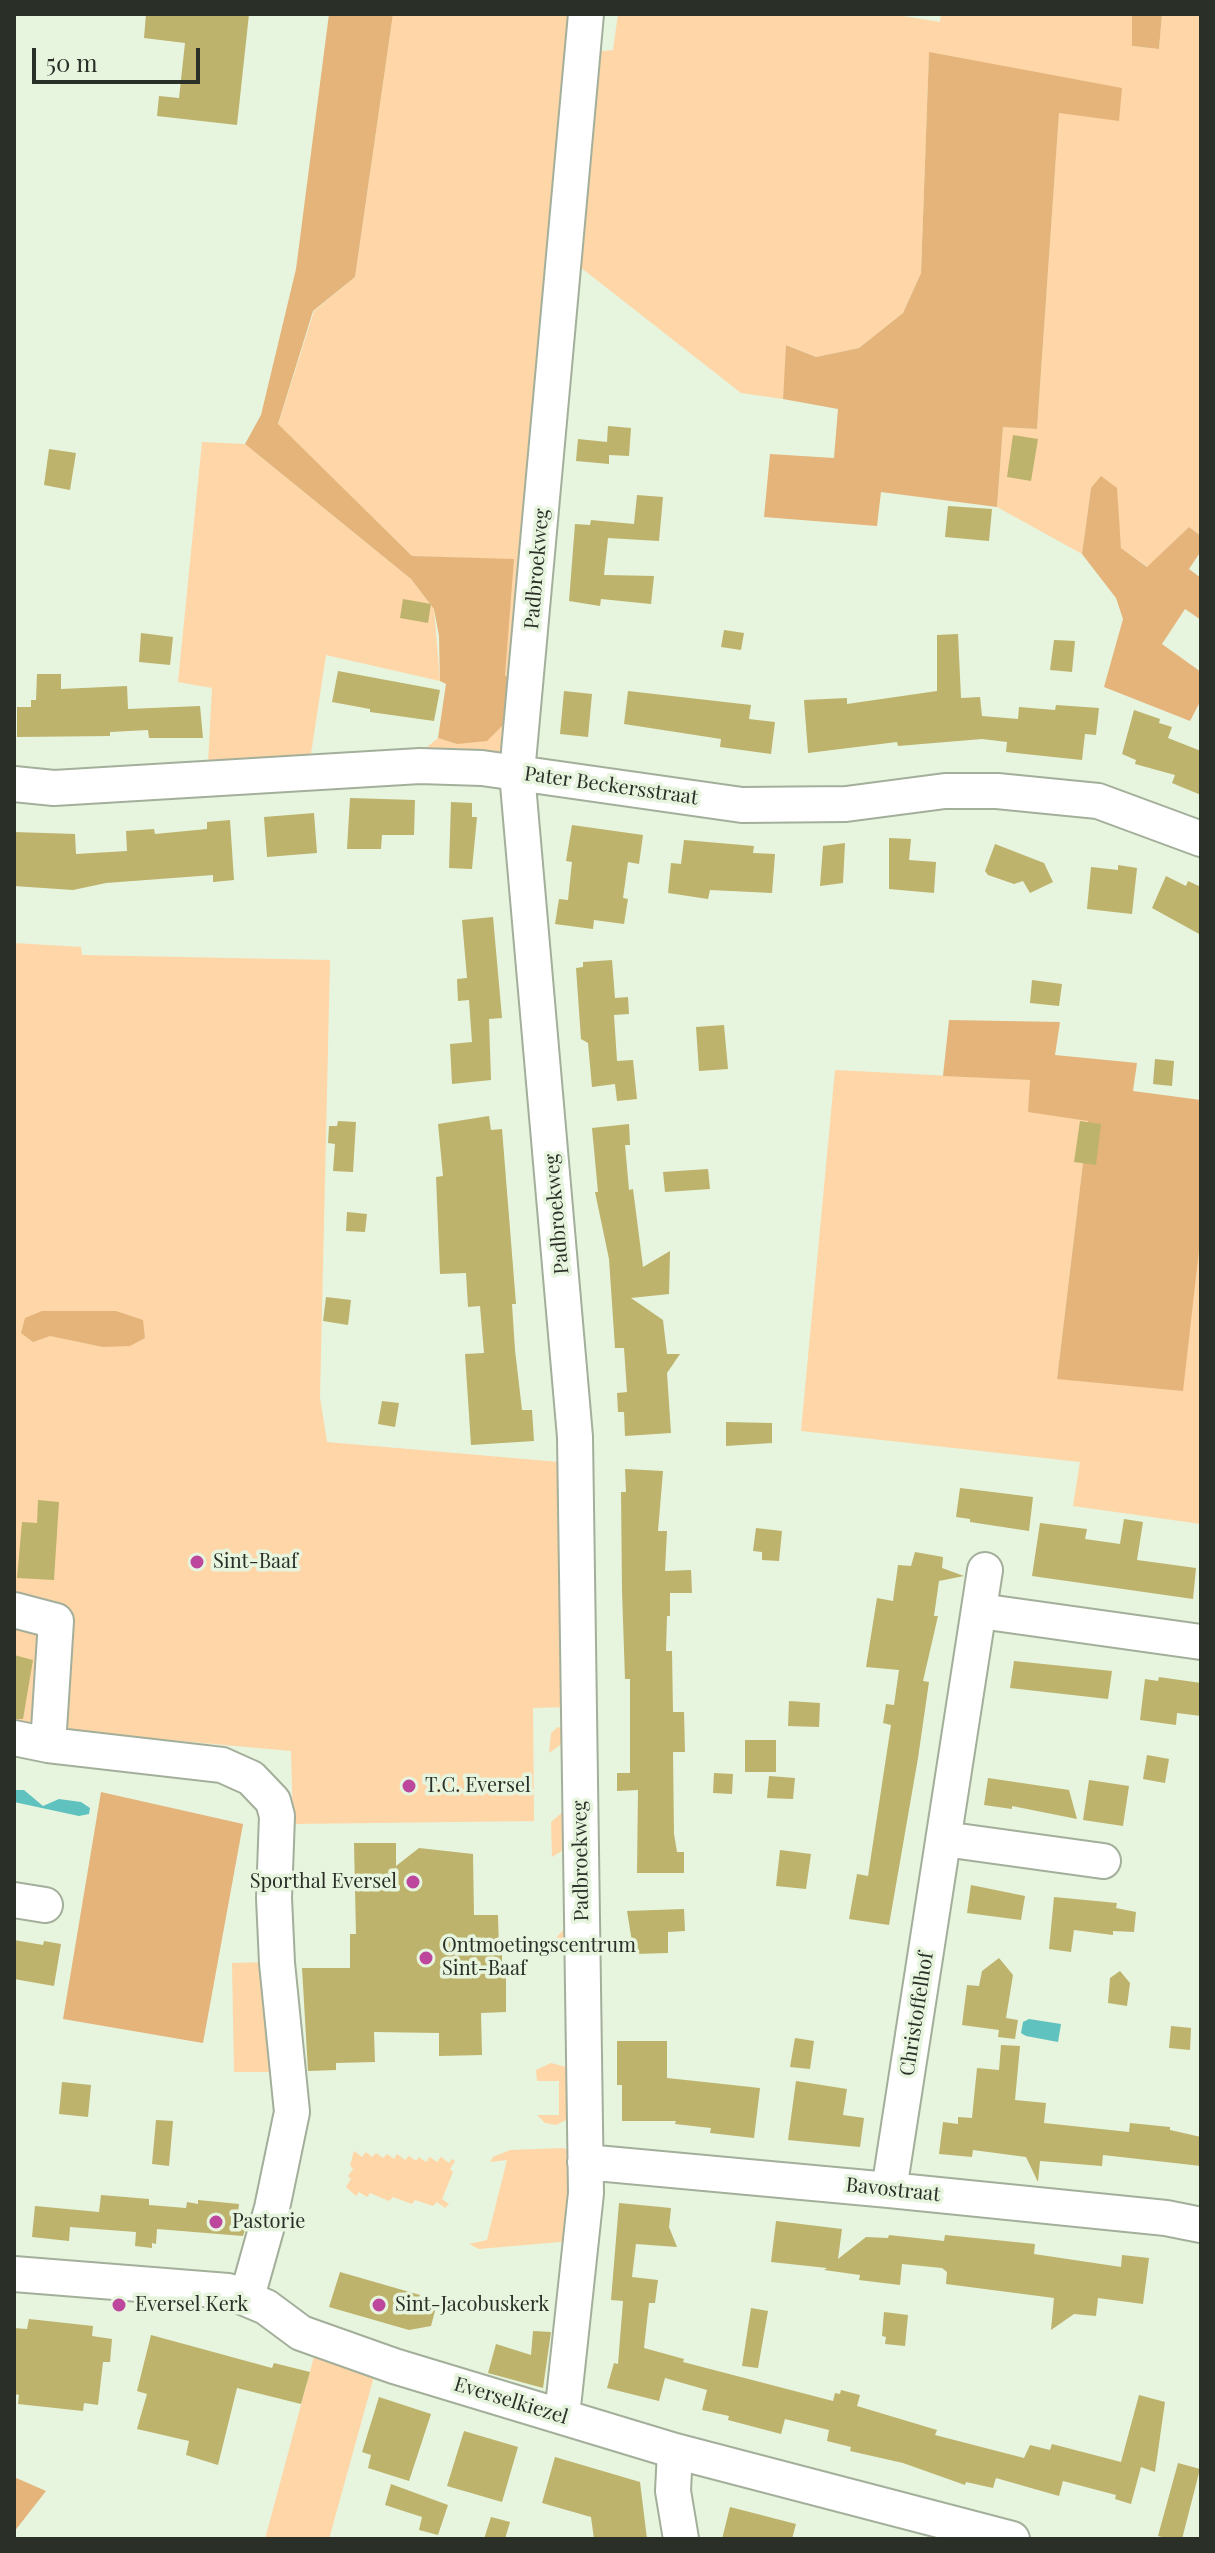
<!DOCTYPE html>
<style>
body{margin:0}
#map{position:relative;width:1215px;height:2553px;overflow:hidden;background:#e7f4de;font-family:"Playfair Display",serif}
canvas{display:block}
.frame{position:absolute;inset:0;border:16px solid #2a2f27;pointer-events:none}
.scale{position:absolute;left:32px;top:48px;width:168px;height:36px;box-sizing:border-box;border:4px solid #2a2f27;border-top:0;padding-left:10px;font-size:24px;line-height:28px;white-space:nowrap;color:#2a2f27;-webkit-text-stroke:6px #e7f4de;paint-order:stroke}
</style>
<div id="map">
<canvas width="1215" height="2553"></canvas>
<div class="frame"></div>
<div class="scale">50 m</div>
</div>
<script>
const g = document.querySelector('canvas').getContext('2d');
g.lineJoin = 'round';
function fill(path, color) {
  g.fillStyle = color;
  g.fill(path, 'evenodd');
}
function toPath(rows) {
  const path = new Path2D();
  for (const r of rows) {
    path.moveTo(r[0], r[1]);
    for (let i = 2; i < r.length; i += 2) path.lineTo(r[i], r[i + 1]);
  }
  return path;
}
function stroke(path, color, width, dash) {
  g.strokeStyle = color;
  g.lineWidth = width;
  g.lineCap = dash ? 'butt' : 'round';
  g.setLineDash(dash || []);
  g.stroke(path);
}
function label(font, color, halo, rows, align = 'center') {
  g.font = font + ' "Playfair Display",serif';
  g.lineWidth = 7;
  g.setLineDash([]);
  g.textBaseline = 'middle';
  g.strokeStyle = halo;
  g.fillStyle = color;
  for (const [text, x, y, turn = 0] of rows) {
    g.save();
    g.translate(x, y);
    g.rotate((+turn || 0) * Math.PI / 180);
    g.textAlign = isNaN(turn) ? turn : align;
    if (halo) g.strokeText(text, 0, 0);
    g.fillText(text, 0, 0);
    g.restore();
  }
}
fill(toPath([
 [393,14,570,14,510,732,500,751,481,757,420,753,438,738,457,744,514,677,505,676,513,560,412,556,278,425,314,311,355,277],
 [618,14,891,14,940,22,941,14,1132,14,1132,46,1159,49,1162,14,1201,14,1201,536,1189,527,1148,567,1121,548,1119,529,1091,488,1082,554,997,507,1003,427,1037,429,1059,112,929,52,921,273,903,313,859,348,816,357,787,345,783,399,741,393,575,263,595,52,613,50],
 [202,442,245,444,411,579,434,609,440,681,326,655,311,754,208,764,212,688,178,682],
 [14,943,81,947,82,955,330,960,320,1397,327,1442,559,1462,567,1707,533,1708,534,1821,293,1824,291,1751,58,1730,14,1732],
 [835,1070,1030,1080,1088,1121,1057,1379,1201,1239,1201,1524,1073,1506,1080,1462,801,1431],
 [558,1727,566,1730,567,1948,565,1948,556,1946,554,1940,566,1927,565,1849,552,1857,551,1822,564,1811,563,1743,549,1753,551,1733],
 [270,1962,272,2072,234,2072,232,1963],
 [551,2063,570,2068,572,2117,556,2125,545,2123,537,2115,559,2115,559,2081,537,2081,536,2070],
 [563,2148,570,2151,571,2241,479,2249,469,2244,487,2240,507,2160,490,2162,493,2157,510,2150],
 [354,2151,362,2157,366,2152,372,2157,376,2153,383,2158,387,2154,394,2159,397,2154,405,2160,409,2156,416,2161,419,2157,426,2162,430,2157,437,2162,441,2157,449,2163,452,2159,455,2161,450,2169,453,2172,442,2199,449,2204,445,2208,437,2202,433,2206,415,2200,412,2204,393,2197,389,2201,370,2193,367,2197,359,2192,356,2196,346,2187,351,2179,348,2176,353,2169,350,2165],
 [316,2349,376,2369,329,2539,265,2539]
]), '#fed6a7');
fill(toPath([
 [329,14,393,14,355,277,313,311,278,424,412,556,514,559,505,676,516,677,510,682,503,725,487,741,457,744,438,738,446,684,440,681,439,636,434,609,411,579,245,444,261,415,296,269],
 [1132,14,1162,14,1159,49,1132,46],
 [929,52,1122,88,1119,121,1059,113,1037,429,1003,427,997,507,881,492,877,526,764,517,770,454,834,458,838,409,783,399,786,345,816,357,859,348,903,313,921,273],
 [1101,476,1117,488,1121,548,1147,567,1189,527,1201,536,1201,551,1189,569,1201,578,1201,620,1185,609,1162,644,1201,672,1201,700,1190,721,1104,687,1123,619,1116,598,1082,554,1091,488],
 [949,1020,1060,1022,1055,1055,1137,1063,1133,1091,1201,1100,1201,1233,1183,1391,1057,1379,1088,1121,1028,1112,1030,1080,943,1076],
 [42,1311,116,1311,143,1320,145,1338,130,1346,103,1347,50,1336,33,1342,21,1333,25,1318],
 [101,1792,243,1824,203,2043,63,2019],
 [14,2477,46,2491,14,2532]
]), '#e4b47b');
fill(toPath([
 [14,1790,24,1790,43,1806,59,1799,81,1802,90,1808,89,1814,79,1816,14,1802],
 [1029,2019,1061,2024,1058,2042,1026,2036,1021,2033,1023,2022]
]), '#60c2be');
fill(toPath([
 [146,14,249,14,237,125,157,116,159,96,179,98,185,43,144,38],
 [608,426,631,428,629,456,609,455,609,464,576,461,578,439,607,442],
 [1013,435,1038,439,1031,481,1007,477],
 [49,449,76,453,70,490,44,485],
 [637,495,663,497,659,541,608,538,604,575,654,576,651,604,601,599,600,606,569,601,575,524,590,525,591,520,634,524],
 [948,506,992,509,989,541,945,537],
 [403,599,431,604,428,623,400,618],
 [724,630,744,633,741,650,721,647],
 [141,633,173,637,170,665,139,662],
 [958,634,961,698,980,697,982,716,1018,719,1019,707,1055,710,1056,705,1099,708,1096,735,1085,734,1082,760,1006,752,1007,742,982,739,898,746,897,742,808,753,804,700,847,698,847,704,937,691,937,635],
 [1054,640,1075,641,1072,672,1050,670],
 [338,671,440,690,434,721,370,712,370,709,332,702],
 [37,674,61,674,61,689,127,686,128,709,200,706,203,738,149,738,148,730,110,732,110,736,17,737,17,707,31,707,31,700,36,700],
 [564,691,592,694,588,737,560,734],
 [628,691,751,705,749,719,775,722,771,754,720,747,721,739,624,724],
 [1134,710,1160,719,1159,723,1172,727,1168,738,1201,751,1201,795,1172,783,1175,775,1135,764,1136,760,1122,754],
 [350,798,415,800,414,835,382,835,381,849,347,849],
 [451,802,472,803,472,817,477,817,472,869,449,868],
 [314,813,317,853,267,857,264,817],
 [230,820,234,880,213,882,213,875,106,883,73,890,14,886,14,832,75,834,76,854,127,851,126,831,154,829,155,834,207,829,207,822],
 [572,825,643,835,639,864,628,862,623,898,628,899,624,924,594,920,593,929,555,924,559,899,568,900,572,862,566,861],
 [889,838,911,839,909,860,936,862,934,893,889,889],
 [684,840,754,846,753,853,775,854,772,893,710,890,708,899,668,893,671,863,681,864],
 [845,843,843,883,820,886,823,846],
 [995,844,1044,863,1053,882,1030,893,1023,881,1014,884,988,875,985,871],
 [1118,865,1137,868,1132,914,1087,909,1091,867,1118,870],
 [1166,876,1186,886,1188,881,1201,887,1201,935,1152,908],
 [493,917,502,1018,489,1019,491,1080,452,1084,450,1044,472,1042,469,1000,458,1001,457,979,467,978,462,920],
 [612,960,615,998,628,997,629,1014,614,1015,617,1061,633,1060,637,1099,617,1101,615,1084,592,1087,588,1043,581,1039,576,968,583,967,583,962],
 [1032,980,1062,984,1059,1006,1030,1003],
 [724,1025,728,1069,699,1071,696,1027],
 [1155,1059,1174,1061,1172,1086,1153,1084],
 [489,1116,491,1130,502,1129,516,1304,512,1304,515,1350,522,1410,532,1410,534,1441,471,1445,465,1354,484,1353,480,1306,468,1307,466,1273,440,1274,436,1177,443,1176,438,1124],
 [338,1121,356,1122,353,1172,333,1171,335,1144,328,1143,329,1126,337,1126],
 [1080,1121,1101,1124,1096,1165,1074,1162],
 [629,1124,630,1145,625,1145,629,1190,633,1189,643,1267,670,1251,669,1294,631,1298,663,1320,667,1354,680,1354,667,1373,671,1433,625,1436,624,1412,618,1412,617,1393,627,1392,624,1348,615,1348,609,1259,595,1192,598,1192,592,1128],
 [708,1169,710,1189,665,1192,663,1172],
 [347,1212,367,1214,365,1232,346,1231],
 [326,1297,351,1300,348,1325,323,1321],
 [382,1401,399,1403,395,1427,378,1424],
 [726,1422,772,1423,772,1443,726,1446],
 [625,1469,663,1471,658,1531,667,1531,665,1571,691,1570,692,1593,670,1593,670,1616,667,1616,666,1651,672,1651,673,1712,684,1712,685,1752,673,1752,674,1834,677,1852,684,1852,684,1873,637,1873,638,1790,617,1791,617,1773,630,1773,630,1679,625,1679,622,1591,621,1492,626,1492],
 [960,1488,1033,1497,1029,1531,970,1522,970,1519,956,1517],
 [38,1500,59,1502,54,1580,17,1578,22,1522,37,1523],
 [1124,1519,1143,1522,1137,1560,1196,1568,1193,1599,1032,1576,1040,1523,1087,1529,1085,1539,1120,1544],
 [756,1528,782,1531,779,1561,762,1560,762,1552,753,1551],
 [915,1552,943,1557,942,1568,964,1576,939,1581,934,1616,938,1616,923,1681,929,1682,918,1758,889,1925,849,1919,857,1874,868,1876,891,1725,883,1723,886,1704,894,1705,899,1670,866,1667,877,1598,893,1601,898,1565,911,1566],
 [14,1655,33,1660,23,1719,14,1719],
 [1014,1661,1112,1671,1108,1699,1010,1688],
 [1159,1677,1201,1683,1201,1716,1177,1713,1176,1725,1140,1720,1145,1679,1158,1681],
 [789,1701,820,1703,819,1727,788,1726],
 [745,1740,776,1740,776,1772,745,1772],
 [1147,1755,1169,1759,1165,1783,1143,1779],
 [714,1773,733,1774,732,1794,713,1793],
 [769,1776,795,1778,793,1799,767,1798],
 [988,1778,1069,1790,1077,1819,1012,1806,1012,1809,984,1805],
 [1089,1780,1129,1786,1123,1826,1083,1820],
 [354,1843,396,1843,396,1866,419,1848,473,1854,474,1915,498,1915,499,1952,502,1952,502,1977,506,1978,506,2012,481,2013,482,2055,439,2056,439,2033,374,2032,375,2062,336,2063,336,2070,308,2071,302,1968,350,1968,350,1934,356,1934],
 [780,1850,811,1854,806,1889,776,1886],
 [971,1885,1025,1896,1021,1920,967,1913],
 [1054,1897,1117,1903,1116,1908,1136,1912,1134,1932,1113,1931,1113,1935,1074,1930,1071,1952,1049,1949],
 [684,1909,685,1931,668,1932,668,1953,634,1954,627,1911],
 [14,1940,43,1945,44,1941,61,1944,54,1986,14,1979],
 [999,1958,1013,1975,1006,2018,1018,2020,1015,2039,998,2037,999,2030,962,2025,967,1985,979,1986,982,1971],
 [1120,1971,1130,1983,1127,2006,1108,2003,1110,1978],
 [1171,2026,1191,2028,1190,2050,1169,2048],
 [795,2038,814,2041,810,2069,790,2067],
 [617,2041,667,2041,667,2078,760,2088,754,2138,710,2133,711,2128,675,2124,676,2121,622,2121,622,2085,617,2085],
 [1001,2045,1020,2046,1015,2100,1046,2103,1044,2123,1129,2132,1130,2123,1170,2127,1170,2130,1201,2137,1201,2166,1103,2155,1102,2166,1040,2161,1038,2182,1026,2157,973,2150,972,2157,939,2154,943,2122,958,2124,958,2117,972,2118,977,2068,999,2070],
 [796,2081,847,2089,843,2115,864,2118,860,2147,788,2140],
 [62,2082,91,2085,88,2117,59,2114],
 [156,2120,173,2121,169,2166,152,2164],
 [101,2195,149,2199,149,2205,186,2208,187,2202,198,2204,198,2200,239,2204,238,2213,248,2214,248,2221,243,2236,157,2229,156,2244,152,2243,152,2248,135,2246,136,2232,70,2227,69,2241,32,2237,35,2206,99,2212],
 [619,2203,671,2208,669,2227,677,2247,636,2244,632,2277,658,2280,655,2303,649,2303,644,2348,684,2359,683,2362,833,2401,835,2393,840,2394,841,2390,860,2395,857,2406,937,2430,935,2435,1024,2458,1030,2445,1050,2450,1052,2444,1121,2462,1139,2395,1165,2402,1155,2472,1141,2467,1131,2504,1115,2499,1116,2495,1063,2481,1059,2496,996,2478,993,2488,966,2482,965,2485,903,2463,850,2451,851,2447,827,2441,829,2430,785,2419,781,2434,728,2420,729,2416,702,2410,707,2390,665,2378,659,2401,607,2388,614,2363,618,2364,623,2301,611,2300],
 [776,2221,842,2229,838,2259,866,2237,888,2238,889,2235,944,2241,945,2235,1035,2244,1034,2254,1121,2267,1122,2255,1149,2258,1143,2304,1098,2298,1096,2316,1074,2314,1051,2330,1054,2298,946,2284,947,2272,942,2268,902,2264,900,2285,859,2280,860,2275,824,2270,827,2268,771,2262],
 [340,2272,420,2295,419,2298,435,2311,431,2326,409,2330,329,2307],
 [751,2308,768,2311,758,2368,742,2366],
 [884,2312,908,2315,905,2346,885,2344,886,2337,882,2336],
 [29,2319,93,2326,92,2336,112,2339,110,2362,103,2362,98,2405,84,2403,83,2411,18,2404,19,2395,14,2394,14,2328,27,2329],
 [533,2331,551,2332,543,2388,488,2373,496,2344,531,2355],
 [151,2335,272,2368,274,2363,310,2372,301,2404,237,2388,218,2465,186,2455,189,2441,137,2429,147,2394,137,2391],
 [379,2397,431,2414,409,2481,368,2468,371,2455,362,2452],
 [464,2431,518,2447,502,2502,447,2486],
 [555,2457,640,2482,647,2539,594,2539,591,2517,542,2503],
 [1178,2463,1200,2469,1182,2539,1169,2539,1158,2536],
 [391,2484,448,2505,438,2535,419,2530,422,2517,385,2505],
 [730,2507,796,2524,792,2539,722,2539],
 [491,2517,510,2522,505,2539,484,2539]
]), '#bdb36c');
const minor = toPath([
 [14,784,54,788,420,766,482,768,742,805,846,804,945,791,997,791,1098,801,1201,839],
 [14,1610,56,1621,48,1745],
 [980,1611,1201,1642],
 [14,1738,48,1745,222,1765,251,1778,273,1801,277,1816,274,1898,277,1963,292,2112,272,2208,247,2297],
 [944,1839,1103,1861],
 [14,1900,45,1905],
 [585,2162,889,2190,1166,2218,1201,2225],
 [889,2190,985,1570],
 [14,2274,228,2291,266,2307,301,2333,394,2366,675,2451,1012,2539],
 [562,2416,586,2193,575,1437,517,773,586,14],
 [675,2451,673,2491,681,2539]
]);
stroke(minor, '#a3af9a', 38);
stroke(minor, '#fff', 34);
for (const [x, y, r, color] of [
 [197,1562,8,"#be479e"],
 [409,1786,8,"#be479e"],
 [413,1882,8,"#be479e"],
 [426,1958,8,"#be479e"],
 [216,2222,8,"#be479e"],
 [119,2305,8,"#be479e"],
 [379,2305,8,"#be479e"]
]) {
  const dot = new Path2D();
  dot.arc(x, y, r, 0, 2 * Math.PI);
  g.fillStyle = color;
  g.fill(dot);
  stroke(dot, '#e7f4de', 3);
}
label('20px', '#2a2f27', '#e7f4de', [
 ["Padbroekweg",537,569,-85],
 ["Pater Beckersstraat",611,786,8],
 ["Padbroekweg",557,1214,-95],
 ["Padbroekweg",581,1861,-91],
 ["Christoffelhof",917,2014,-81],
 ["Bavostraat",893,2190,6],
 ["Everselkiezel",511,2401,17]
]);
label('20px', '#2a2f27', '#e7f4de', [
 ["Sint-Baaf",213,1562],
 ["T.C. Eversel",425,1786],
 ["Sporthal Eversel",397,1882,"right"],
 ["Ontmoetingscentrum",442,1946],
 ["Sint-Baaf",442,1969],
 ["Pastorie",232,2222],
 ["Eversel Kerk",135,2305],
 ["Sint-Jacobuskerk",395,2305]
], 'left');
</script>
